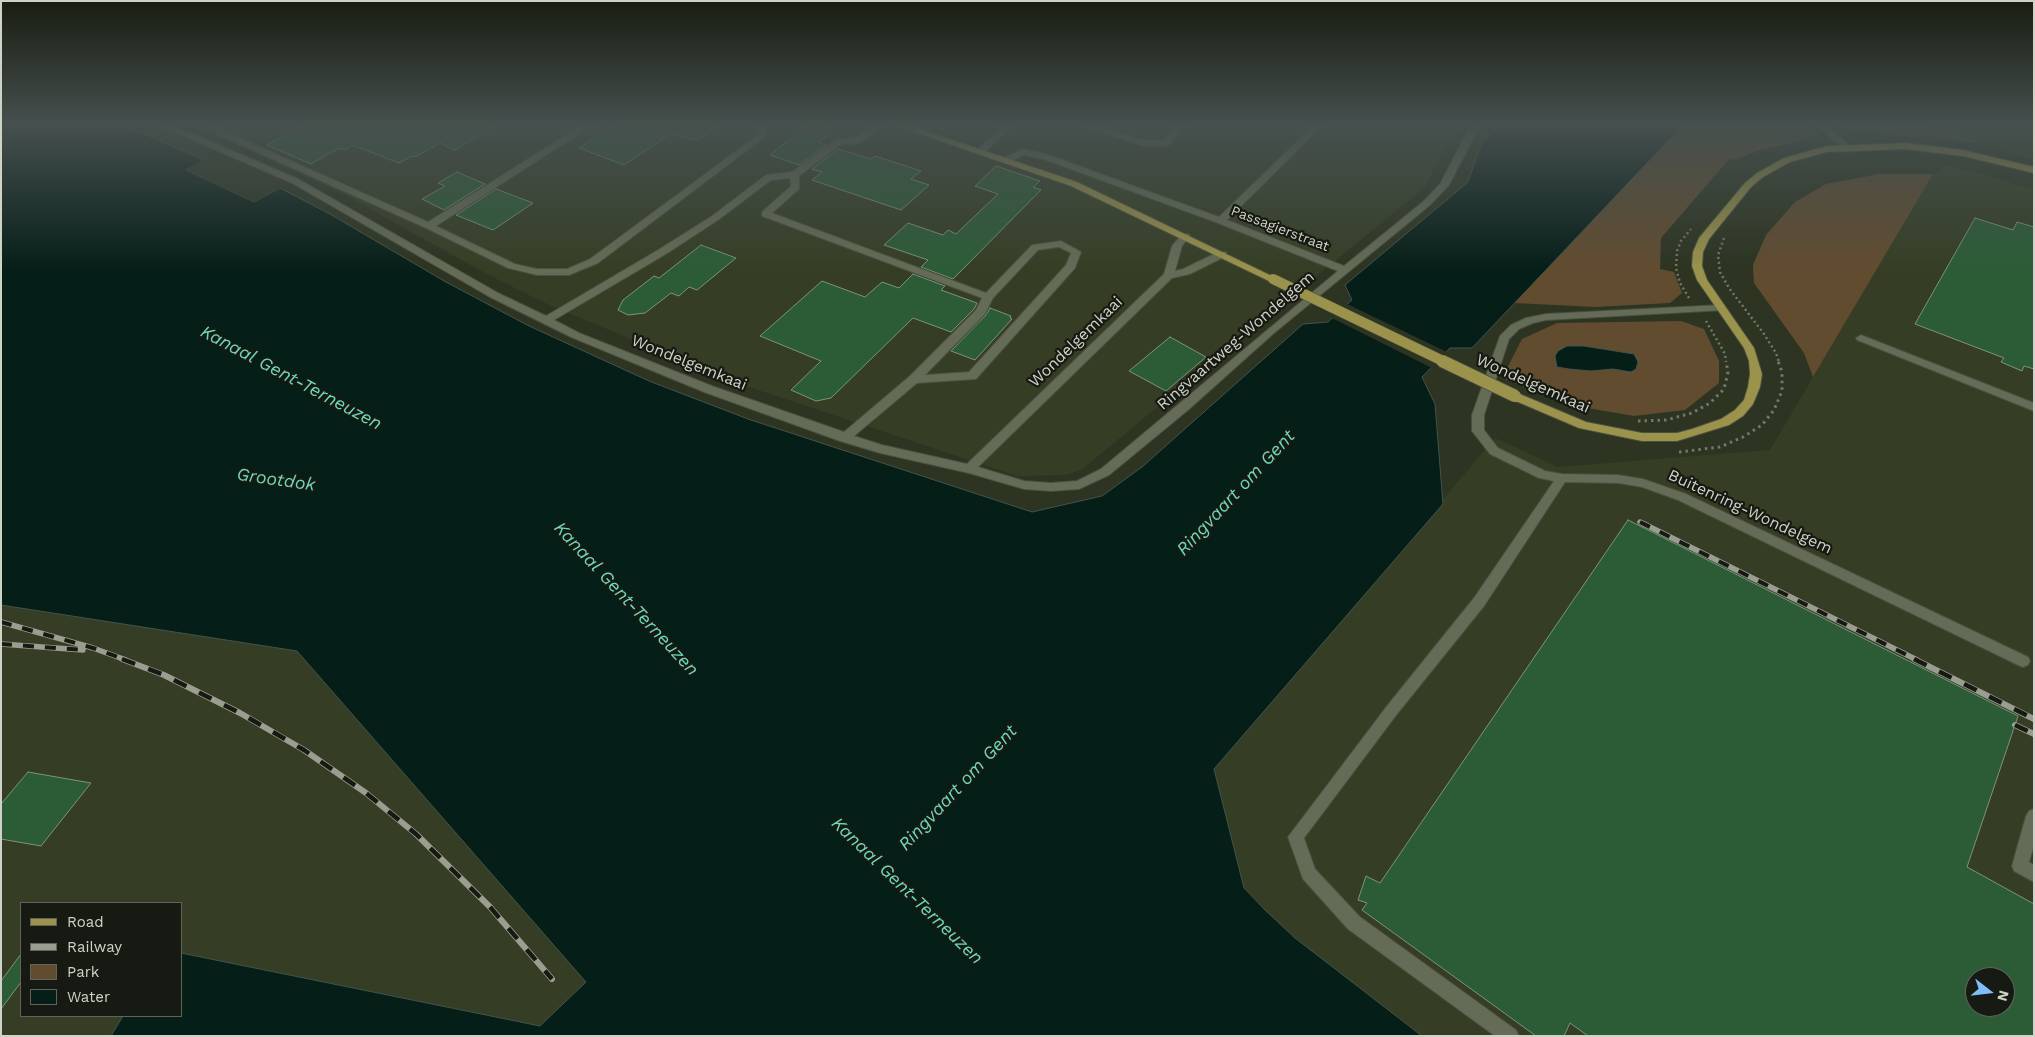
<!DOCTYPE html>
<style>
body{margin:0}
#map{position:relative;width:2035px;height:1037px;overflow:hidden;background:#2d3421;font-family:"Work Sans",sans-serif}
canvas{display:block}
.frame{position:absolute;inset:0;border:2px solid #cfd3c7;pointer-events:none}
.legend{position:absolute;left:20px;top:902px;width:162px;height:115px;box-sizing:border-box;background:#171a12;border:1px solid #61645a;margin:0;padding:6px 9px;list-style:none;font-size:15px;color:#cfd3c7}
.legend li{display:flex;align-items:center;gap:10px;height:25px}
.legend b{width:25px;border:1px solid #61645a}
.north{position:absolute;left:1965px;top:967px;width:50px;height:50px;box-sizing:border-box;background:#171a12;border:1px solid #61645a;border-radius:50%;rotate:106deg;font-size:14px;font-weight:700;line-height:20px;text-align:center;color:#cfd3c7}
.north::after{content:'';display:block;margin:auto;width:18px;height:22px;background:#7fbdfa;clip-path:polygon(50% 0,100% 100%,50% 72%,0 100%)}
</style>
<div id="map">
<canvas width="2035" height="1037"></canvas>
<div class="frame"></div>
<ul class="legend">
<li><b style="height:6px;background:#9b934c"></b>Road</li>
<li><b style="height:6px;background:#999e90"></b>Railway</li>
<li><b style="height:14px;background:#614c30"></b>Park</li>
<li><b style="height:14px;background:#061e18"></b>Water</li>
</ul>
<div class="north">N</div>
</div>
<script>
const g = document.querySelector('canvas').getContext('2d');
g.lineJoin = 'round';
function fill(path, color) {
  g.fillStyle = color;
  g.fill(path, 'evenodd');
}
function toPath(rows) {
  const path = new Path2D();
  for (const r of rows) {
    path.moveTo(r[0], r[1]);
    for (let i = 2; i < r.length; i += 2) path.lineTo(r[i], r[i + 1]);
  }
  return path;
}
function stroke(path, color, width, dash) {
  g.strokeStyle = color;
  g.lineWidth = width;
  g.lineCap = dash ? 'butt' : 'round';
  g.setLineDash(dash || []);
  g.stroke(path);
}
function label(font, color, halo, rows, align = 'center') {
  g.font = font + ' "Work Sans",sans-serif';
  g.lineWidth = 4.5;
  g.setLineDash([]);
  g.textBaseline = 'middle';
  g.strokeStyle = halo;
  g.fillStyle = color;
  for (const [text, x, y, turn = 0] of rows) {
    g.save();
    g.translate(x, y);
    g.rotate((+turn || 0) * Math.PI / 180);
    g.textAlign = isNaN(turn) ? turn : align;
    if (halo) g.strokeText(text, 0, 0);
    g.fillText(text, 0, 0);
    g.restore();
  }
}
fill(toPath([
 [193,125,1464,125,1448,142,1425,187,1081,470,1065,475,1017,476,728,380,545,303,483,272,349,197,245,148],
 [1926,125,2034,125,2034,160,1981,143],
 [1947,165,2034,189,2034,1036,1422,1036,1295,938,1265,910,1244,887,1214,769,1495,438,1558,467,1770,450,1933,174],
 [1975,977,2005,977,2005,1007,1975,1007],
 [1,605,297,651,586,982,540,1026,181,953,181,903,21,903,21,1016,123,1016,111,1036,1,1036]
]), '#353e24');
fill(toPath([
 [1683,125,1812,125,1818,136,1757,151,1735,160,1730,158,1661,238,1660,269,1674,272,1682,293,1670,303,1595,307,1514,303],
 [1838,125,1926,125,1981,143,1866,132,1842,128],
 [1879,174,1933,174,1813,377,1804,353,1754,283,1753,265,1766,235,1795,202,1826,184],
 [1681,321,1704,329,1719,361,1719,383,1685,410,1634,416,1570,405,1502,378,1522,339,1557,323]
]), '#614c30');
const water = toPath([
 [1,125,122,125,205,160,186,170,254,202,280,188,330,214,444,281,529,326,649,381,748,419,1032,512,1102,496,1142,467,1303,324,1328,322,1352,300,1345,285,1468,182,1482,141,1501,125,1683,125,1472,348,1450,348,1422,377,1435,404,1443,504,1214,769,1244,888,1265,910,1295,938,1422,1036,111,1036,123,1016,181,1016,181,953,540,1026,586,982,297,651,1,605,1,125],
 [1567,346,1584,346,1634,354,1638,362,1636,369,1631,372,1613,369,1591,371,1569,369,1557,367,1555,356,1558,351,1567,346]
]);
fill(water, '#061e18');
stroke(water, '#42544c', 1);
fill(toPath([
 [207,159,206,162,191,169,254,200,279,186,282,187,254,202,186,170],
 [1345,303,1449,353,1434,369,1330,317]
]), '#2d3421');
const building = toPath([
 [305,125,496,125,455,150,440,143,415,157,412,156,399,163,352,145,345,150,339,148,311,164,267,145,305,125],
 [614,125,720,125,697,141,672,133,624,165,579,148,614,125],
 [808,125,833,125,824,132,830,134,819,142,826,145,799,165,770,155,808,125],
 [838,149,871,159,875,156,921,171,911,179,929,185,901,210,812,180,822,172,812,169,838,149],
 [996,166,1040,181,1033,187,1041,190,953,279,921,267,928,260,884,245,908,223,943,235,948,230,956,234,998,194,975,186,996,166],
 [457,172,485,184,444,210,422,199,445,186,438,183,457,172],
 [496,189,533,203,493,230,456,215,496,189],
 [1975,218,2013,230,2017,222,2034,227,2034,369,2024,366,2022,371,2001,362,2004,358,1915,324,1975,218],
 [701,245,736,258,697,290,689,287,679,296,671,293,645,313,628,315,618,310,623,300,654,276,659,278,701,245],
 [913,274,945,286,941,290,977,303,974,309,951,332,913,318,831,398,816,401,791,390,821,361,760,336,822,281,865,297,882,282,899,288,913,274],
 [990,308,1011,316,1010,318,1012,319,975,360,951,351,986,315,990,308],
 [1170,337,1206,357,1166,391,1129,371,1170,337],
 [1628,520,2018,716,1967,867,2034,904,2034,1036,1588,1036,1570,1023,1564,1036,1536,1036,1362,910,1367,903,1358,900,1366,876,1380,883,1628,520],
 [1975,977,2005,977,2005,1007,1975,1007,1975,977],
 [28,772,91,783,41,846,1,839,1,804,28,772],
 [21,954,21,982,1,1009,1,981,21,954]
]);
fill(building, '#2c5c36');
stroke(building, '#7e9180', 1);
const minor = toPath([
 [159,125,172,125,298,179,498,293,546,316,658,250,712,216,766,175,792,172,835,140,855,138,874,125,885,125,860,143,840,145,799,176,799,189,772,213,986,293,1032,245,1061,241,1081,252,1075,268,976,379,917,383,854,436,882,445,967,464,1164,274,1172,246,1182,234,1188,234,1190,236,1182,246,1175,271,1183,269,1218,252,1226,252,1226,256,1190,274,1172,278,978,467,1024,481,1051,483,1077,481,1101,469,1338,271,1218,223,1043,159,1024,155,1007,163,1002,160,1004,158,1023,149,1049,155,1219,217,1314,125,1323,125,1227,220,1344,266,1424,201,1440,184,1471,125,1480,125,1449,185,1430,205,1274,333,1188,410,1109,475,1079,489,1051,491,1024,489,969,473,880,453,840,441,704,392,571,337,490,297,292,183,159,125],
 [790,178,791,186,762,212,762,216,982,298,976,310,910,376,844,432,712,386,579,333,554,320,666,254,718,220,771,180,790,178],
 [1059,247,1071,253,1066,265,969,372,925,375,985,314,993,298,1038,250,1059,247],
 [214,125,222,125,224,131,428,222,582,125,593,125,436,226,515,264,537,269,567,269,590,259,758,135,757,125,765,125,766,136,598,263,569,275,537,275,508,268,426,228,217,134,214,125],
 [1004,125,1014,125,984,153,978,153,978,149,1004,125],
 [1082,125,1096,125,1144,140,1164,140,1176,125,1185,125,1169,145,1166,146,1143,146,1082,125],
 [1816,125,1826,125,1851,147,1847,150,1844,149,1816,125],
 [1721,305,1726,308,1725,310,1546,320,1533,323,1519,329,1509,339,1484,415,1484,430,1498,448,1545,471,1562,474,1618,475,1643,479,1686,494,2028,657,2030,661,2028,665,2023,667,2018,665,1678,500,1642,487,1618,483,1565,482,1484,606,1397,714,1304,838,1315,869,1360,917,1516,1030,1519,1036,1495,1036,1348,929,1303,879,1288,837,1387,706,1474,598,1554,481,1539,478,1490,454,1472,431,1472,415,1500,336,1511,325,1526,318,1546,314,1721,305],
 [1861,335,2034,403,2034,411,1857,340,1856,338,1861,335],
 [2034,809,2034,845,2029,862,2034,865,2034,882,2014,871,2012,866,2026,816,2029,811,2034,809]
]);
const major = toPath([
 [894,125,908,125,1077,182,1278,279,1277,281,1269,281,1071,186,894,125],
 [1906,143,1963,150,2034,167,2034,173,1963,156,1906,149,1827,152,1790,162,1763,177,1751,187,1709,239,1703,252,1702,266,1707,280,1754,348,1762,374,1760,387,1753,404,1743,416,1729,425,1677,441,1642,441,1579,428,1511,399,1509,396,1515,392,1586,422,1642,433,1677,433,1692,429,1721,419,1735,410,1744,400,1748,387,1750,374,1749,361,1744,348,1697,280,1692,266,1693,252,1699,238,1745,183,1757,173,1784,158,1827,146,1906,143]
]);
stroke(minor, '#4a4f3e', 2);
stroke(major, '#4a4f3e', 2);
stroke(toPath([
 [1724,238,1718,255,1720,272,1729,288,1764,334,1776,353,1779,362],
 [1689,298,1680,283,1676,268,1677,251,1681,241,1691,229],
 [1706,321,1725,354,1726,362]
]), '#727868', 2.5, [2, 3]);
stroke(toPath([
 [1638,421,1666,420,1692,413,1710,403,1724,389,1728,372,1726,361],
 [1679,452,1720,447,1743,437,1762,425,1774,410,1782,391,1782,372,1778,361]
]), '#727868', 3, [2.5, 4]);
fill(minor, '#646c57');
fill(major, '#9b934c');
const railFar1 = toPath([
 [1640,522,1917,660],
 [1,622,93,648,126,660],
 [1,644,83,650]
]);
const rail = toPath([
 [122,659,164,675,240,713,304,750,366,793,416,834,490,907,552,979],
 [1914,659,2034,719],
 [2015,725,2034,734]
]);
stroke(railFar1, '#999e90', 5.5);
stroke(rail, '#999e90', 6);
stroke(railFar1, '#171a12', 4, [11]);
stroke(rail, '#171a12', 4.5, [14]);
const majorBridgeFar1 = toPath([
 [1273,279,1445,362]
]);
const majorBridge = toPath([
 [1442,361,1515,396]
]);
stroke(majorBridgeFar1, '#4a4f3e', 11, []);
stroke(majorBridge, '#4a4f3e', 14, []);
stroke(majorBridgeFar1, '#9b934c', 10);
stroke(majorBridge, '#9b934c', 12);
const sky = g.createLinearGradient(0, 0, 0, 271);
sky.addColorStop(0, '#191d12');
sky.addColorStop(0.46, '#46504e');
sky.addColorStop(1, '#46504e00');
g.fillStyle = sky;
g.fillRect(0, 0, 2035, 271);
label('14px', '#cfd3c7', '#171a12', [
 ["Passagierstraat",1280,229,21]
]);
label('16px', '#cfd3c7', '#171a12', [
 ["Ringvaartweg-Wondelgem",1236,341,-41],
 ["Wondelgemkaai",1076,342,-44],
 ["Wondelgemkaai",689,363,22],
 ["Wondelgemkaai",1533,384,24],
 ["Buitenring-Wondelgem",1750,512,25]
]);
label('italic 18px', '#6adabc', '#171a12', [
 ["Kanaal Gent-Terneuzen",291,378,28],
 ["Grootdok",276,480,8],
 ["Ringvaart om Gent",1236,493,-47],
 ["Kanaal Gent-Terneuzen",626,599,47],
 ["Ringvaart om Gent",958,788,-47],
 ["Kanaal Gent-Terneuzen",907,891,44]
]);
</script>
